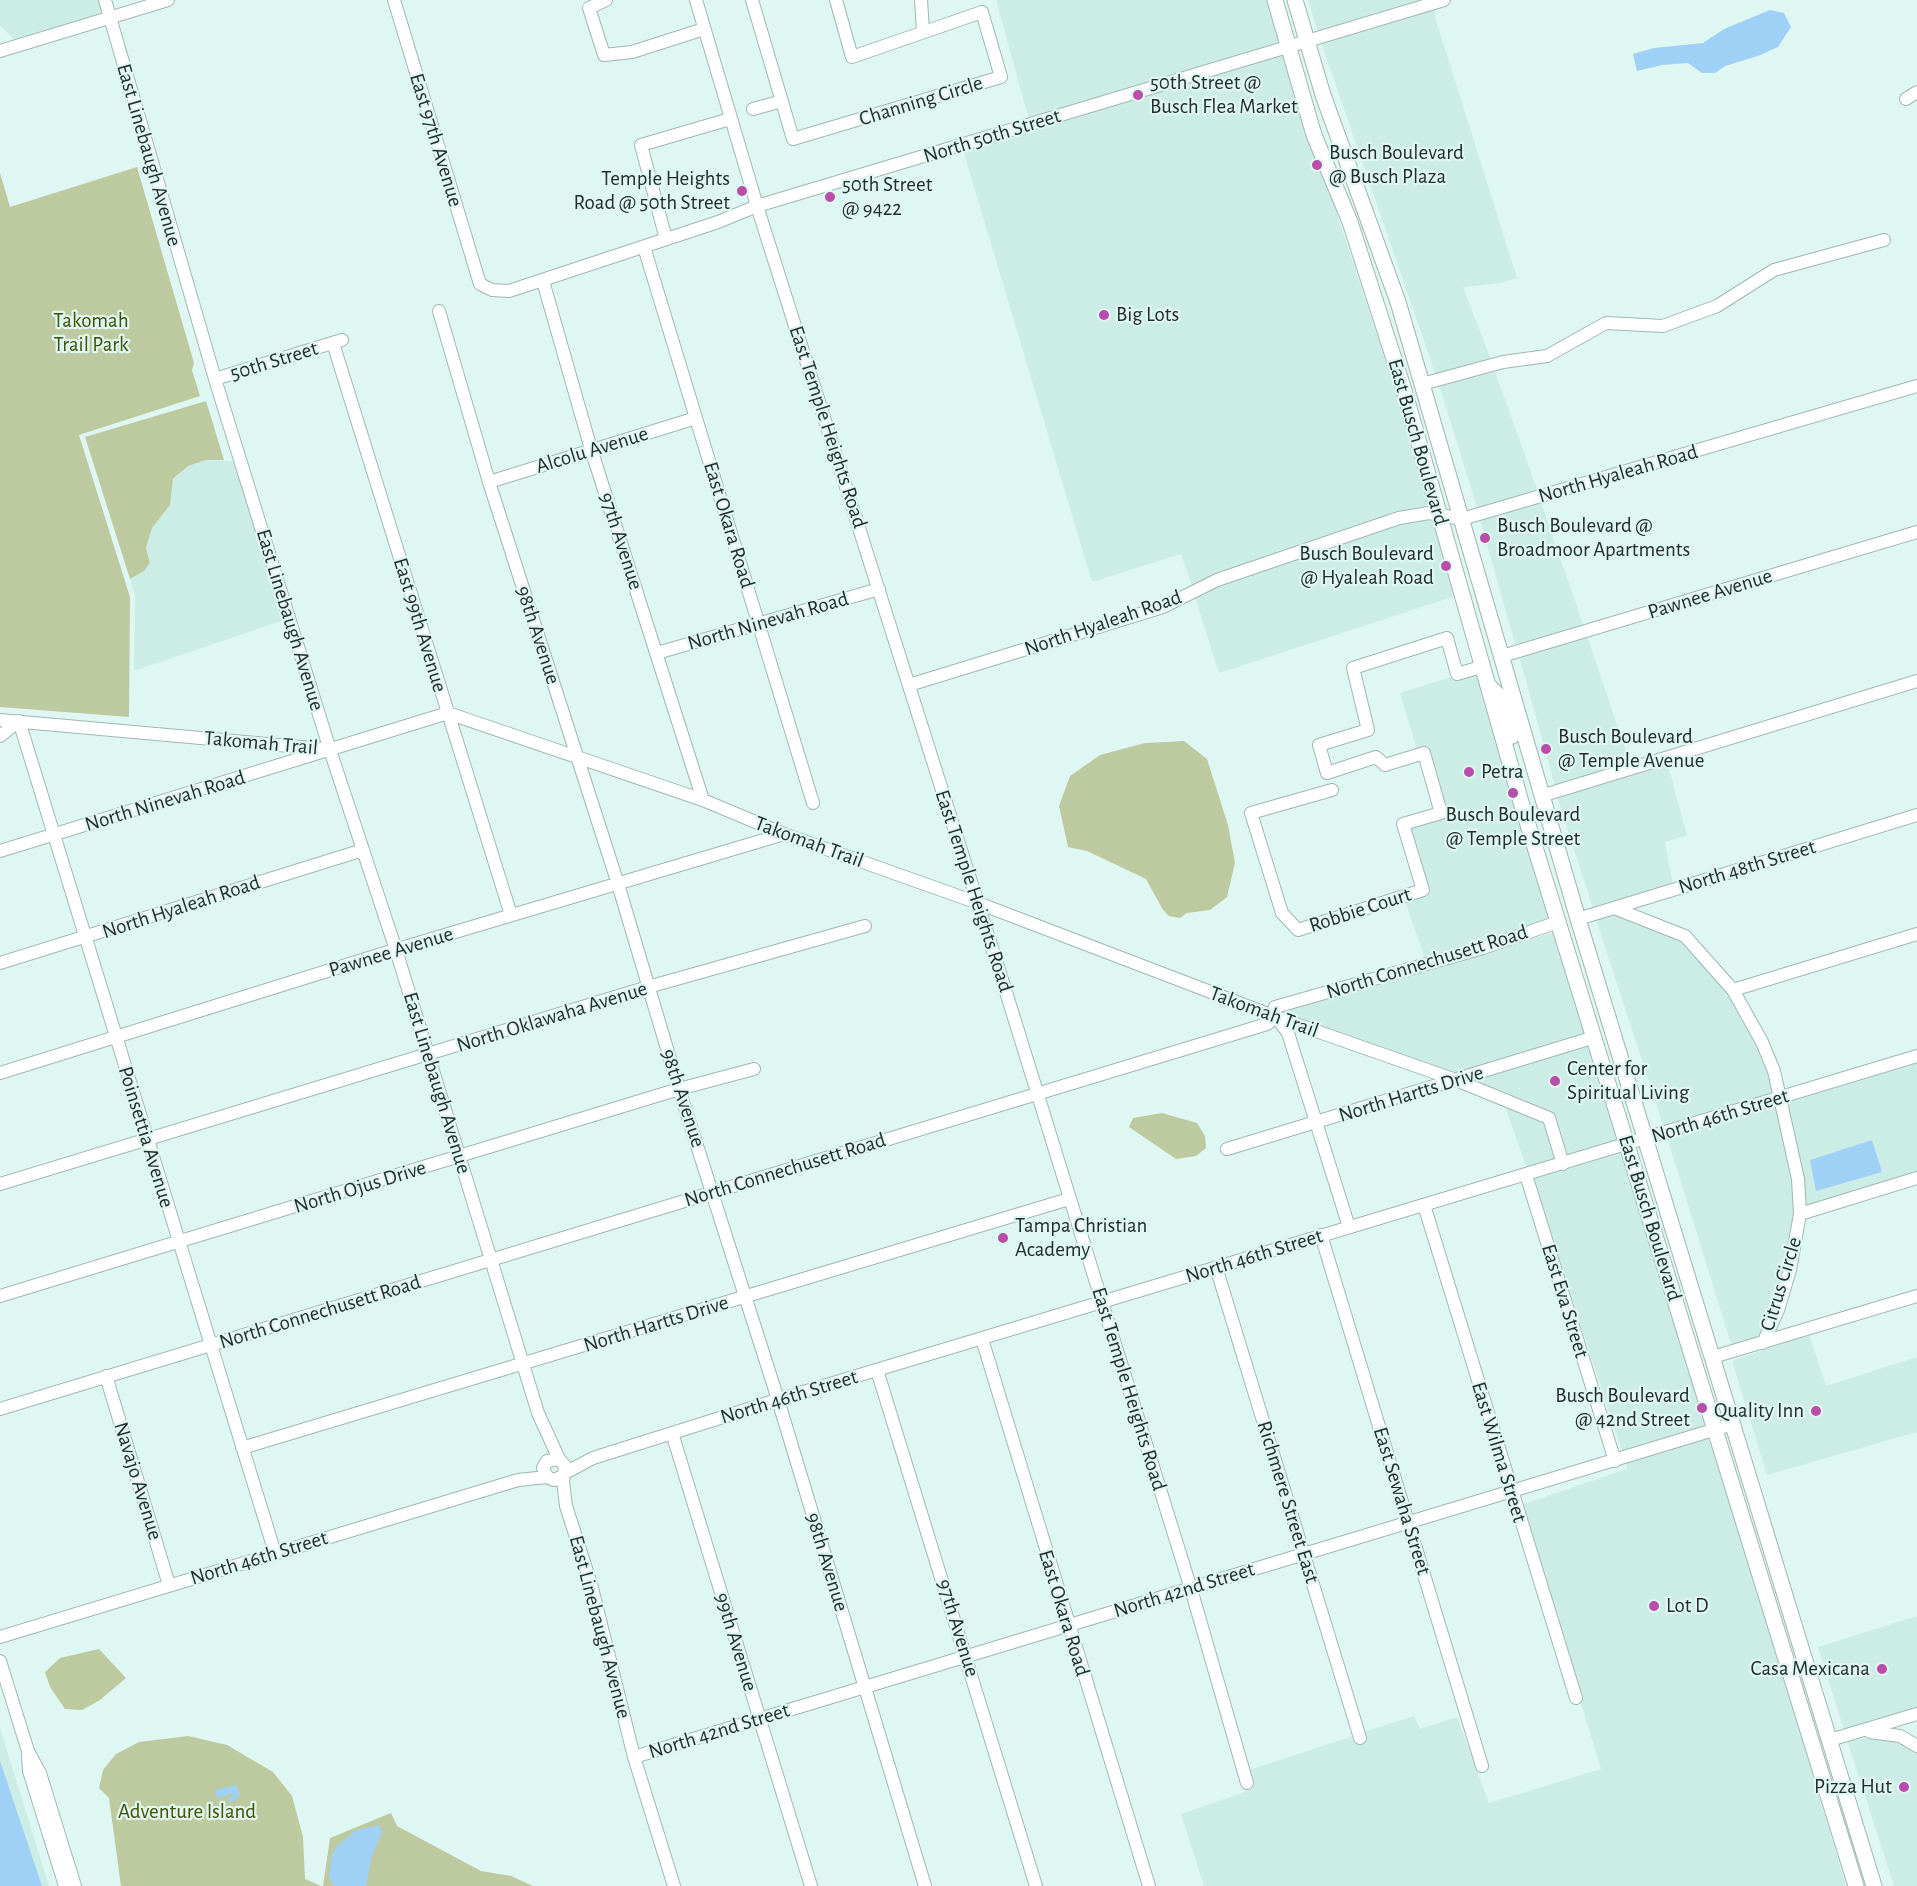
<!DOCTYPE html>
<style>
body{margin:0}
canvas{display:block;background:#dff7f2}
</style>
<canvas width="1917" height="1886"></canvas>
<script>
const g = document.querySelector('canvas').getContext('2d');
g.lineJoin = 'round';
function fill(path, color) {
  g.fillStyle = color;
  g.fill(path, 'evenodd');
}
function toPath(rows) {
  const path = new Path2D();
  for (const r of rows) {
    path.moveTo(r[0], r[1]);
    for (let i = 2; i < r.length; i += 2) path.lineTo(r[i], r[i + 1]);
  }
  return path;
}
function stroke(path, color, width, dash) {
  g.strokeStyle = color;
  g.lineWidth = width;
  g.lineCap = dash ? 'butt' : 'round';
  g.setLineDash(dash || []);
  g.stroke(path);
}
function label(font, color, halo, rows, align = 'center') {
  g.font = font + ' "Alegreya Sans",sans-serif';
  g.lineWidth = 4.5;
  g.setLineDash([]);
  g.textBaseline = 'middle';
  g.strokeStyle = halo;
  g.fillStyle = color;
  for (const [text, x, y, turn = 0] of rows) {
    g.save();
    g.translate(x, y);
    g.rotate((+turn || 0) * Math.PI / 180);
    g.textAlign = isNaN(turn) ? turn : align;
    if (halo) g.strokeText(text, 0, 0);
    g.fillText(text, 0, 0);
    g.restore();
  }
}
fill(toPath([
 [0,0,99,0,103,15,15,41,0,25],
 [996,0,1269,0,1282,44,1029,120],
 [1308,0,1427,0,1318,33],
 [1435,8,1435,17,1517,278,1502,283,1463,287,1491,360,1436,376,1321,42],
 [1284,54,1396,392,1431,508,1192,587,1181,554,1092,582,963,150],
 [1494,369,1538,492,1478,510,1439,385],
 [206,460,235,461,284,620,134,671,135,596,130,579,144,571,150,563,146,548,152,528,170,505,173,480,188,466],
 [1541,502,1584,627,1516,647,1480,520],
 [1434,518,1456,596,1219,673,1195,597,1219,585,1401,523],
 [1587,636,1630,763,1555,786,1519,656],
 [1477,673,1552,922,1425,959,1405,901,1429,893,1410,827,1442,817,1438,784,1428,747,1417,750,1400,693,1454,676],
 [1667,762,1687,835,1665,842,1673,885,1593,909,1557,796],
 [1614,913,1681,940,1728,992,1757,1045,1769,1072,1774,1095,1664,1128,1596,919],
 [1555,932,1588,1034,1456,1075,1282,1014,1302,1005],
 [1591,1043,1621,1141,1567,1157,1554,1116,1500,1090,1470,1081],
 [1917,1061,1917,1173,1805,1208,1803,1178,1786,1101],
 [1776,1105,1793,1180,1794,1215,1785,1269,1773,1309,1759,1339,1732,1347,1667,1137],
 [1505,1106,1545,1122,1556,1161,1527,1169],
 [1624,1150,1708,1427,1623,1454,1532,1178],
 [1809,1334,1826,1386,1917,1357,1917,1432,1767,1475,1732,1361],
 [1711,1436,1846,1886,1204,1886,1181,1814,1253,1789,1249,1770,1353,1736,1356,1744,1366,1741,1364,1732,1414,1716,1420,1729,1457,1717,1489,1803,1601,1769,1521,1505,1627,1469,1626,1463],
 [1917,1616,1917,1709,1844,1730,1818,1647],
 [0,1728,49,1886,0,1886],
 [1879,1737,1897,1741,1917,1752,1917,1886,1894,1886,1847,1740]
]), '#ccede6');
fill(toPath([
 [137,167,194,363,192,370,200,396,79,435,130,597,129,717,0,707,0,173,10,207],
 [206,401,224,460,206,460,188,466,173,479,170,505,152,528,146,548,150,563,144,571,130,579,85,437],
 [1184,741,1207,759,1228,825,1235,863,1227,897,1210,910,1187,913,1180,918,1169,916,1163,910,1146,879,1087,851,1068,847,1059,806,1070,776,1100,755,1145,743],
 [1162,1113,1197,1123,1205,1136,1206,1148,1196,1156,1176,1159,1129,1127,1133,1118],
 [99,1649,126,1678,100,1700,82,1710,65,1709,50,1687,45,1672,60,1658],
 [188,1736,227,1745,273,1772,292,1796,303,1837,305,1879,321,1886,121,1886,109,1798,99,1788,103,1770,116,1754,139,1742],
 [391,1813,397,1826,481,1871,511,1876,533,1886,323,1886,330,1838]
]), '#bdc99e');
fill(toPath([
 [1770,10,1784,13,1791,27,1778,47,1758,56,1725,66,1715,73,1702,73,1688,63,1662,65,1637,71,1633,54,1654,48,1703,43,1724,29],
 [1872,1140,1882,1172,1816,1191,1810,1160],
 [0,1761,42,1886,0,1886],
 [236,1785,240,1794,238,1798,229,1803,228,1799,235,1793,217,1798,215,1790],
 [380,1825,382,1832,372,1856,366,1886,334,1886,329,1877,332,1855,337,1846,356,1830]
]), '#9fd0f6');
const minor = toPath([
 [105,0,215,379,330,750,396,950,538,1413,559,1459],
 [394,0,480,284,492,290,509,291,718,222,757,206,1444,0],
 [606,0,589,8,604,55,632,52,704,29],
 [696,0,757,206,1006,992,1191,1589,1247,1783],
 [752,0,793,139,1001,77,982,12,852,57,836,0],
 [921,0,923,31],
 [0,51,168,0],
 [1906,99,1917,92],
 [753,109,782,101],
 [666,239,641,145,730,119],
 [644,247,813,803],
 [543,281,591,449,703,800],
 [439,311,489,482,618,884,679,1089,775,1390,925,1886],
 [333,343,511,915],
 [215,379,342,340],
 [1422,384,1503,362,1547,356,1606,323,1663,326,1717,306,1774,270,1884,240],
 [489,482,696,418],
 [657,653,879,589],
 [1502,656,1917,532],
 [909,685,1163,607,1217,580,1399,518,1429,513,1462,519,1917,386],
 [0,720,323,749],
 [0,736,19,721,275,1553],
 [1332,790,1251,813,1282,913,1298,930,1423,890,1403,824,1441,813,1424,753,1385,765,1376,757,1327,773,1319,745,1368,730,1353,668,1447,638,1457,674,1481,667],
 [1541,796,1917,681],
 [0,851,448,713,703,800,784,834,978,903,1276,1017,1456,1080,1549,1118,1563,1164],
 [1614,908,1685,936,1733,990,1762,1042,1774,1071,1798,1179,1800,1214,1790,1270,1778,1310,1763,1343],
 [1578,919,1917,815],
 [0,963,363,850],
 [1733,990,1917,934],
 [0,1073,388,952,784,834],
 [1227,1149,1595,1037],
 [1526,1175,1615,1461],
 [0,1184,648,987,865,926],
 [1424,1205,1576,1698],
 [1800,1214,1917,1178],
 [1349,1227,1288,1033,1276,1017,1275,1007,1483,948,1558,922],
 [1321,1235,1482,1766],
 [1216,1267,1360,1738],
 [0,1296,679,1089,754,1069],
 [982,1339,1149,1886],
 [1713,1357,1917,1296],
 [877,1370,1036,1886],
 [106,1376,169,1585],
 [0,1409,1267,1024,1276,1017],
 [672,1433,811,1886],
 [242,1448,1069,1199],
 [565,1473,593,1458,777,1400,1917,1056],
 [563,1476,554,1480,547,1477,543,1468,547,1461,559,1459,565,1466,563,1481,566,1506,591,1584,634,1757,674,1886],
 [0,1637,518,1480,547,1477],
 [0,1661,28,1751,40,1773,75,1886],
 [1870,1732,1900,1736,1917,1746],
 [1830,1740,1917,1714],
 [28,1755,29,1771,65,1886],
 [634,1757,1733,1424]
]);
const major = toPath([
 [1275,0,1314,135,1350,222,1404,390,1521,802,1856,1886],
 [1295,0,1323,95,1398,302,1578,919,1874,1886],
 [1489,686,1502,699,1512,736]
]);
stroke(minor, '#a0b7b2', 14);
stroke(major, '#a0b7b2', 17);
stroke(minor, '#fff', 12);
stroke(major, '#fff', 15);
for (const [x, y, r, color] of [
 [1138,95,6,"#ba4caa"],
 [1317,165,6,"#ba4caa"],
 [742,191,6,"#ba4caa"],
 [830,197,6,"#ba4caa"],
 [1104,315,6,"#ba4caa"],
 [1485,538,6,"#ba4caa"],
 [1446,566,6,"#ba4caa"],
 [1546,749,6,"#ba4caa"],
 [1469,772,6,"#ba4caa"],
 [1513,793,6,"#ba4caa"],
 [1555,1081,6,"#ba4caa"],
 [1003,1238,6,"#ba4caa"],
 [1702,1408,6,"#ba4caa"],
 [1816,1411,6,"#ba4caa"],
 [1654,1606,6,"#ba4caa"],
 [1882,1669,6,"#ba4caa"],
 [1904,1787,6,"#ba4caa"]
]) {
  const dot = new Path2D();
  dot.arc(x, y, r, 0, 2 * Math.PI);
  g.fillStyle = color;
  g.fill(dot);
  stroke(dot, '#dff7f2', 2);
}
label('21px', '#242d2b', '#dff7f2', [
 ["50th Street @",1150,83],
 ["Busch Flea Market",1150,107],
 ["Busch Boulevard",1329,153],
 ["@ Busch Plaza",1329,177],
 ["Temple Heights",730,179,"right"],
 ["Road @ 50th Street",730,203,"right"],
 ["50th Street",842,185],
 ["@ 9422",842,209],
 ["Big Lots",1116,315],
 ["Busch Boulevard @",1497,526],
 ["Broadmoor Apartments",1497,550],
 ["Busch Boulevard",1434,554,"right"],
 ["@ Hyaleah Road",1434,578,"right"],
 ["Busch Boulevard",1558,737],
 ["@ Temple Avenue",1558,761],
 ["Petra",1481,772],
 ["Busch Boulevard",1513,815,"center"],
 ["@ Temple Street",1513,839,"center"],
 ["Center for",1567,1069],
 ["Spiritual Living",1567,1093],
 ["Tampa Christian",1015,1226],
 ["Academy",1015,1250],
 ["Busch Boulevard",1690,1396,"right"],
 ["@ 42nd Street",1690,1420,"right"],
 ["Quality Inn",1804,1411,"right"],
 ["Lot D",1666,1606],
 ["Casa Mexicana",1870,1669,"right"],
 ["Pizza Hut",1892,1787,"right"]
], 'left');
label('21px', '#242d2b', '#dff7f2', [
 ["Channing Circle",921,101,-17],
 ["North 50th Street",992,136,-17],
 ["East 97th Avenue",436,140,73],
 ["East Linebaugh Avenue",149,155,74],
 ["50th Street",274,361,-17],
 ["East Temple Heights Road",828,427,72],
 ["East Busch Boulevard",1418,442,74],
 ["Alcolu Avenue",592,450,-17],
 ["North Hyaleah Road",1618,474,-16],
 ["East Okara Road",729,525,73],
 ["97th Avenue",621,541,72],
 ["Pawnee Avenue",1710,594,-17],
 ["East Linebaugh Avenue",290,620,73],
 ["North Ninevah Road",768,621,-16],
 ["North Hyaleah Road",1103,623,-19],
 ["East 99th Avenue",420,625,73],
 ["98th Avenue",538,635,72],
 ["Takomah Trail",261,743,5],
 ["North Ninevah Road",165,801,-17],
 ["Takomah Trail",809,842,20],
 ["North 48th Street",1747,867,-17],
 ["East Temple Heights Road",974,891,72],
 ["North Hyaleah Road",181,907,-18],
 ["Robbie Court",1360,910,-18],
 ["Pawnee Avenue",391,952,-17],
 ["North Connechusett Road",1427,962,-17],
 ["Takomah Trail",1264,1012,20],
 ["North Oklawaha Avenue",552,1017,-17],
 ["East Linebaugh Avenue",437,1083,73],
 ["North Hartts Drive",1411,1094,-17],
 ["98th Avenue",683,1098,72],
 ["North 46th Street",1720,1116,-17],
 ["Poinsettia Avenue",146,1137,73],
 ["North Connechusett Road",785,1170,-17],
 ["North Ojus Drive",360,1187,-17],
 ["East Busch Boulevard",1650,1218,73],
 ["North 46th Street",1254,1256,-17],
 ["Citrus Circle",1781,1284,-73],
 ["East Eva Street",1565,1301,73],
 ["North Connechusett Road",320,1312,-17],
 ["North Hartts Drive",656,1324,-17],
 ["East Temple Heights Road",1129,1389,73],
 ["North 46th Street",789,1397,-17],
 ["East Wilma Street",1499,1452,73],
 ["Navajo Avenue",138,1481,73],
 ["East Sewaha Street",1402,1501,73],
 ["Richmere Street East",1288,1502,73],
 ["North 46th Street",259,1558,-17],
 ["98th Avenue",827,1562,73],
 ["North 42nd Street",1184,1590,-17],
 ["East Okara Road",1064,1613,73],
 ["East Linebaugh Avenue",600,1627,75],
 ["97th Avenue",958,1628,73],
 ["99th Avenue",736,1642,73],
 ["North 42nd Street",719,1731,-17]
]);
label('21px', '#425100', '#dff7f2', [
 ["Takomah",91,321],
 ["Trail Park",91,345],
 ["Adventure Island",187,1812]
]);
</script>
